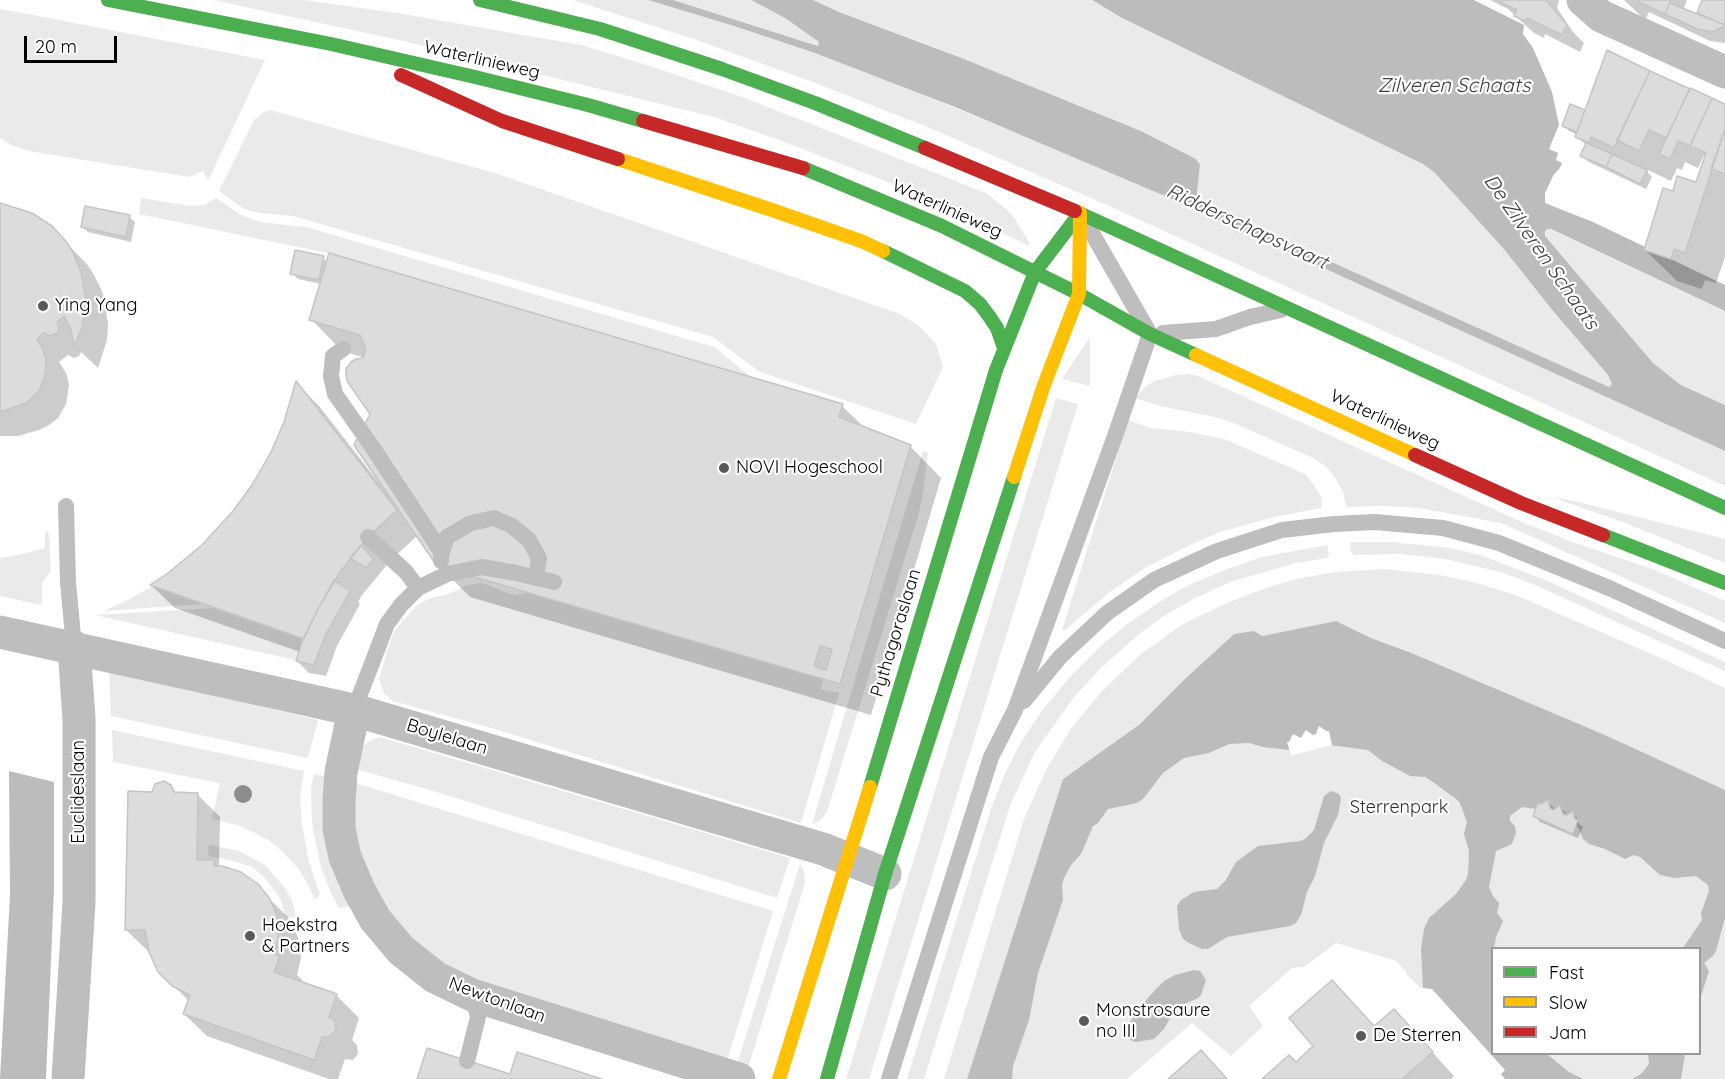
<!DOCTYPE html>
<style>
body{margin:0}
#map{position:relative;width:1725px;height:1079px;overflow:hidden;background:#fff;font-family:Quicksand,sans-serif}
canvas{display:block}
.legend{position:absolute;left:1491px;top:947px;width:210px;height:108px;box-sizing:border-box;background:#fff;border:2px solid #999;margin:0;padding:8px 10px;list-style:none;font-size:18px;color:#000}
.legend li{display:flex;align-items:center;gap:12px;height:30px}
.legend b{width:30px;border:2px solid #999}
.scale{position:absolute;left:24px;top:36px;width:93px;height:27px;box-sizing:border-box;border:3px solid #000;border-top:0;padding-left:8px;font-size:18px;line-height:21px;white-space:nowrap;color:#000;-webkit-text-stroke:4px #fff;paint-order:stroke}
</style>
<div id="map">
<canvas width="1725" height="1079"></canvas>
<ul class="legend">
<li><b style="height:8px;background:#4caf50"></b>Fast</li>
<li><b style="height:8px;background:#ffc107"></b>Slow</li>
<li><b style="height:8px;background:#c62828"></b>Jam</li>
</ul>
<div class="scale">20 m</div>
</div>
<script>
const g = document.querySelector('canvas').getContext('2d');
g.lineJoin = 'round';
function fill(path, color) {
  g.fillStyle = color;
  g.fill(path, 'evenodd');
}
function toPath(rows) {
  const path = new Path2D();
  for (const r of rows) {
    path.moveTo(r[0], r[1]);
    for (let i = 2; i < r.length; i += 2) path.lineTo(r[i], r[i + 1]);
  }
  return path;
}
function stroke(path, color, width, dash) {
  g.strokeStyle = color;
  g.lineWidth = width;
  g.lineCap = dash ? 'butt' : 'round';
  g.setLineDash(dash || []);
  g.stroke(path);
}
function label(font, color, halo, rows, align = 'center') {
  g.font = font + ' Quicksand,sans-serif';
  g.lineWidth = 4.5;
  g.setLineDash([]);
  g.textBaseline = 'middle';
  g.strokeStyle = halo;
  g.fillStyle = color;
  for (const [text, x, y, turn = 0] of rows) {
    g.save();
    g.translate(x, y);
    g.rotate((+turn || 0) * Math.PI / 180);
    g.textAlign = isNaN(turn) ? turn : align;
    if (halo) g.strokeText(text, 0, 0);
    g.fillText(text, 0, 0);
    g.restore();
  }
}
fill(toPath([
 [213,0,304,0,397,13,581,45,650,66,745,98,986,193,1006,209,1015,219,1029,242,1029,245,1027,245,942,203,782,141,714,117,408,42],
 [573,0,648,0,734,26,815,53,897,84,1043,144,1179,202,1315,263,1725,451,1725,486,1107,205,925,126,810,81,694,39],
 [673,0,751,0,785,18,819,42,819,46],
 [813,0,1092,0,1122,18,1423,164,1435,173,1451,190,1503,248,1553,311,1608,375,1612,384,1609,387,1603,385,1195,201,1200,165,1196,159,1141,131,934,47,839,12],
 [0,9,7,10,265,60,208,181,203,171,189,177,29,151,11,145,0,138],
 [270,110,498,174,900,314,919,326,936,344,943,367,916,424,760,372,713,337,293,216,260,213,244,209,219,191,254,120,262,113],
 [141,198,191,206,204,205,216,198,241,215,260,222,306,227,714,347,750,376,327,253,139,214],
 [1547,229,1550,229,1725,311,1725,405,1681,385,1653,363,1545,236],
 [1090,337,1090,386,1062,379],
 [1189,374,1198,376,1524,523,1570,541,1655,570,1725,601,1725,623,1501,523,1419,508,1382,506,1346,507,1343,492,1337,481,1328,468,1313,458,1236,424,1215,417,1160,406,1135,398,1146,386,1155,381,1176,375],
 [1056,398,1078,404,869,1079,846,1079],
 [1128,420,1151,428,1190,432,1224,439,1305,474,1314,485,1321,497,1322,508,1274,517,1220,532,1192,544,1145,568,1111,591,1065,630,1062,630],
 [923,451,928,453,922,500,917,519,827,812,820,821,812,824],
 [1551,497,1574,501,1725,539,1725,563,1620,521],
 [46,531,48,531,49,535,51,571,42,583,42,605,0,596,0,558,22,554,45,548,45,536],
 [1350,542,1392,542,1450,548,1480,555,1543,579,1725,662,1725,671,1535,585,1501,572,1445,559,1401,554,1354,555,1351,552],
 [1327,545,1329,556,1327,558,1296,563,1230,582,1193,599,1164,616,1139,634,1102,667,1074,697,1035,752,1011,803,924,1079,907,1079,991,809,1004,776,1021,742,1044,708,1071,676,1103,644,1127,624,1164,599,1189,585,1225,570,1262,557],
 [1384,569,1440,575,1477,583,1518,596,1663,659,1725,688,1725,1079,1545,1079,1518,1054,1700,1054,1700,948,1492,948,1432,989,1421,988,1407,975,1407,973,1396,961,1336,943,1304,967,1292,968,1249,1006,1263,1026,1231,1056,1192,1023,1127,1079,985,1079,1065,838,1155,756,1408,651,1371,638,1336,621,1262,636,1234,634,1187,677,1140,724,1063,779,967,1079,944,1079,1024,819,1047,768,1070,730,1083,714,1103,690,1141,654,1183,624,1227,603,1266,588,1296,579,1336,572],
 [479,583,489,585,499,590,515,595,531,592,823,679,821,689,839,693,801,823,488,727,392,701,384,693,379,679,390,642,395,630,415,607,428,599,449,594,465,586],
 [153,586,203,604,104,611,128,600],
 [212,608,303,639,295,660,95,615],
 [109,671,318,720,308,758,111,716],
 [112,730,304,771,300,797,302,825,309,862,320,894,315,900,308,884,297,867,281,850,269,840,241,826,212,819,220,783,113,762],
 [380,737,790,858,777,898,430,790,355,769,361,748,368,742],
 [314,774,330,777,353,906,339,908,332,895,321,868,312,823,311,788],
 [352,782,773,911,727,1061,477,983,422,952,378,902,353,838],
 [209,845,239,851,265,865,285,888,292,900,296,917,286,918,280,898,264,877,252,867,230,860,208,856],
 [800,864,804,870,805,883,748,1068,737,1064]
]), '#eaeaea');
fill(toPath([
 [648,0,673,0,818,46,819,42,785,18,751,0,813,0,839,12,959,57,1141,131,1196,159,1200,165,1196,201,1609,387,1612,384,1608,375,1553,311,1503,248,1435,173,1423,164,1122,18,1092,0,1474,0,1524,25,1523,34,1533,48,1552,92,1559,125,1549,149,1558,153,1556,160,1562,163,1560,168,1554,174,1545,193,1545,203,1593,222,1725,285,1725,311,1551,229,1547,229,1545,232,1545,236,1653,363,1681,385,1725,405,1725,451,1179,202,955,107,815,53,734,26],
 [1336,621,1371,638,1409,652,1607,736,1725,790,1725,918,1716,951,1713,956,1704,963,1709,971,1700,999,1700,948,1683,948,1702,920,1701,913,1709,891,1708,885,1696,876,1675,878,1660,875,1640,857,1634,855,1625,859,1605,849,1589,844,1583,839,1579,829,1576,826,1573,834,1533,816,1535,809,1522,807,1510,816,1510,821,1515,826,1516,833,1512,844,1496,851,1489,887,1493,896,1499,903,1497,913,1503,921,1496,937,1494,948,1492,948,1492,1054,1547,1054,1569,1072,1583,1079,1505,1079,1501,1074,1505,1070,1432,989,1423,988,1421,949,1424,929,1429,918,1456,894,1466,880,1468,874,1469,851,1464,834,1467,822,1460,803,1456,799,1430,780,1425,777,1410,776,1382,761,1368,750,1330,745,1291,756,1289,750,1263,747,1249,743,1229,744,1209,753,1184,758,1163,773,1143,799,1137,803,1108,809,1098,823,1093,826,1081,854,1071,865,1064,878,1062,885,1063,900,1038,973,1029,1020,1013,1066,1012,1079,967,1079,1063,779,1140,724,1187,677,1234,634,1254,631,1262,636],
 [9,771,54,782,54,889,46,1079,0,1079,10,895],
 [1331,791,1339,794,1341,798,1338,815,1324,843,1315,876,1307,892,1301,915,1296,923,1290,926,1227,937,1208,949,1202,949,1189,943,1183,939,1179,929,1177,906,1181,900,1194,892,1217,889,1226,880,1236,862,1258,846,1300,841,1305,839,1314,830,1324,796],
 [1194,970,1200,971,1206,980,1201,995,1198,998,1176,1008,1164,1029,1154,1039,1136,1042,1130,1040,1126,1031,1127,1026,1141,1006,1156,989,1164,981,1175,975],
 [1648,1054,1685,1054,1681,1079,1632,1079,1641,1074,1646,1068,1649,1064]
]), '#bcbcbc');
fill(toPath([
 [1319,726,1326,731,1329,731,1332,745,1291,756,1287,742,1289,742,1293,734,1301,738,1306,730,1313,735,1316,734]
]), '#fff');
fill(toPath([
 [1490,0,1559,0,1557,8,1573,32,1584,43,1580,52,1545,34,1544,38,1534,33,1508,9],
 [1624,0,1687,0,1683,10,1698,15,1704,0,1725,0,1725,43,1710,41,1649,12,1645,20],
 [1725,106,1725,257,1716,283,1705,280,1702,289,1677,281,1645,250,1674,193,1696,184,1706,155,1704,155,1698,168,1685,162,1682,170,1677,168,1671,181,1648,170,1648,173,1652,177,1646,189,1587,161,1582,155,1586,145,1577,136,1578,135,1569,131,1564,126,1586,112],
 [0,205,51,228,87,264,94,275,102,291,105,302,108,325,107,340,98,368,81,352,79,356,74,358,68,355,59,362,66,373,69,385,66,404,58,418,49,425,39,430,18,436,0,436],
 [129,217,135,222,131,242,88,232,82,227],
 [323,258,327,262,842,406,866,429,910,446,941,478,871,715,470,597,438,565,418,535,391,560,362,595,358,602,360,604,337,646,326,676,309,673,297,661,300,652,175,608,152,586,203,546,234,512,253,485,272,453,285,423,297,384,319,406,380,484,382,482,372,414,369,359,342,351,311,319,321,284,298,279,292,273],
 [170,786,178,794,197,794,220,817,219,868,249,879,287,916,298,937,301,958,297,975,302,980,301,983,336,995,359,1018,352,1040,357,1045,358,1054,353,1060,345,1059,338,1079,329,1079,207,1036,184,1014,189,1001,159,971,150,953,126,930,153,793],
 [1547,802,1553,807,1554,811,1560,807,1566,813,1567,817,1573,813,1578,819,1579,824,1583,827,1578,838,1540,822,1535,816],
 [1332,982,1375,1027,1416,1034,1454,1076,1451,1079,1265,1079,1296,1064,1315,1047]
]), '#0003');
const building = toPath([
 [1500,0,1546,0,1567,25,1562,35,1527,18,1526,21,1514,16,1517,10,1500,2,1500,0],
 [1640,0,1671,0,1665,14,1639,2,1640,0],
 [1702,0,1725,0,1725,25,1697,13,1702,0],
 [1670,3,1725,25,1725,26,1712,32,1697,29,1665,14,1670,3],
 [1607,50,1650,71,1614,148,1591,137,1589,143,1575,137,1607,50],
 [1650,71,1690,89,1666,138,1649,130,1639,151,1617,140,1650,71],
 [1690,88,1712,98,1690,146,1678,141,1670,159,1659,154,1690,88],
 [1712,98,1725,104,1725,129,1685,253,1674,249,1671,259,1644,250,1663,188,1673,191,1677,176,1696,182,1706,153,1690,146,1712,98],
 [1570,104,1585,110,1577,132,1562,126,1570,104],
 [1725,129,1725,174,1711,169,1725,129],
 [1586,143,1612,154,1606,167,1580,156,1586,143],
 [1612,154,1647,170,1640,184,1606,167,1612,154],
 [0,203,32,213,52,226,64,239,72,250,81,272,86,301,82,328,74,346,71,330,64,316,57,322,59,328,57,333,50,336,44,333,37,339,43,349,46,361,45,376,39,391,26,403,0,412,0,203],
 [85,206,130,215,126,237,81,227,85,206],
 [295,250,324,256,319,280,290,274,295,250],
 [329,253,843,404,839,417,911,445,840,684,437,566,354,445,370,414,347,381,346,374,346,369,351,362,356,359,363,358,366,349,360,335,309,320,329,253],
 [296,381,397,510,368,537,340,572,318,609,304,639,150,585,168,573,202,545,233,511,252,485,271,452,284,422,296,381],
 [361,545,373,559,366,568,350,558,361,545],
 [334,580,350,591,326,634,314,665,296,661,303,639,318,609,334,580],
 [820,646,832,649,826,670,814,666,820,646],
 [164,781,171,785,174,792,198,793,197,860,214,860,214,866,222,866,241,872,258,884,270,899,276,913,278,925,278,939,274,954,280,956,274,972,337,994,329,1017,335,1021,336,1030,329,1037,322,1037,314,1060,183,1014,190,995,172,986,158,972,149,952,145,930,125,930,128,791,152,792,155,784,164,781],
 [1548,800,1550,808,1553,810,1560,805,1563,814,1567,815,1573,811,1575,819,1578,820,1573,834,1533,816,1538,803,1541,804,1548,800],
 [1332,980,1374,1026,1394,1009,1433,1052,1402,1079,1262,1079,1289,1055,1296,1062,1313,1046,1289,1018,1332,980],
 [427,1048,510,1074,517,1052,602,1079,417,1079,427,1048],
 [1201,1050,1227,1079,1168,1079,1201,1050]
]);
fill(building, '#dcdcdc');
stroke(building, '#c5c5c5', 1.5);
stroke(toPath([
 [1163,333,1216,329,1250,317,1281,310],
 [343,349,333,356,331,376,335,394,373,448,442,553],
 [66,506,68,582,74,647],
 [368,537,406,572,418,588],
 [441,561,441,555,447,537,471,523,494,518,512,526,529,540,539,558,536,578],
 [1024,701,1060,657,1107,613,1154,580,1217,551,1282,530,1334,524,1375,522,1443,528,1499,543,1609,588,1725,641],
 [354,710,387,624,401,605,418,588,447,574,482,567,516,573,554,582],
 [467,1061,478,1017,472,995],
 [889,1079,991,757,1015,710,1115,436,1150,334,1085,221]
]), '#bebebe', 16);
stroke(toPath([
 [1583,0,1601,16,1725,72],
 [0,632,354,710,823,849,885,874],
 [354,710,341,772,339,801,339,829,345,857,359,890,375,919,401,950,435,977,472,995,739,1079],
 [68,1079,79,903,79,719,74,647]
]), '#bebebe', 33);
stroke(toPath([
 [108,0,331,44,475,77,588,105,643,121],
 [480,0,600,29,722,69,815,103,925,148],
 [803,168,942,226,1079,294,1150,334,1196,355],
 [1075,211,1725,508],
 [883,251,965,291,980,304,989,316,997,328,1004,348],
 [1603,535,1725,583],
 [870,787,996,370,1035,272,1080,213],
 [827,1079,885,874,1014,477]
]), '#4caf50', 14);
stroke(toPath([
 [618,159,775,211,861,241,883,251],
 [1196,355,1415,455],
 [1014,477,1044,385,1079,294,1080,213],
 [779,1079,870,787]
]), '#ffc107', 14);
stroke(toPath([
 [401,75,502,121,618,159],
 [643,121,803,168],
 [925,148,1075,211],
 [1415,455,1521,503,1603,535]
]), '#c62828', 14);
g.fillStyle = '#8d8d8d';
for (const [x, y] of [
 [243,794]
]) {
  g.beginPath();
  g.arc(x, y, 9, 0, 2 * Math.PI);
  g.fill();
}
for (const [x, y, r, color] of [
 [43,306,6,"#595959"],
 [724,468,6,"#595959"],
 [250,936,6,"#595959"],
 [1084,1021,6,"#595959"],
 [1361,1036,6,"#595959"]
]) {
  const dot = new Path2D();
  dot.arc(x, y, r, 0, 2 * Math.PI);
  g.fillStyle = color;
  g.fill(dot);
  stroke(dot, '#fff', 2);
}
label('18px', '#000', '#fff', [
 ["Waterlinieweg",482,60,13],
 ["Waterlinieweg",947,209,24],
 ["Waterlinieweg",1385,420,25],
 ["Pythagoraslaan",896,633,-73],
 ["Boylelaan",447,737,17],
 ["Euclideslaan",79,792,-90],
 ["Newtonlaan",497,1000,20]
]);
label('18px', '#000', '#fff', [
 ["Ying Yang",55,306],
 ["NOVI Hogeschool",736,468],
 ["Hoekstra",262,926],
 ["& Partners",262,947],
 ["Monstrosaure",1096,1011],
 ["no III",1096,1032],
 ["De Sterren",1373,1036]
], 'left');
label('18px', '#2f2f2f', '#fff', [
 ["Sterrenpark",1399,808]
]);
label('italic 20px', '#404040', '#fff', [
 ["Zilveren Schaats",1454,86],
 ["Ridderschapsvaart",1247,227,25],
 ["De Zilveren Schaats",1541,252,55]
]);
</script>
